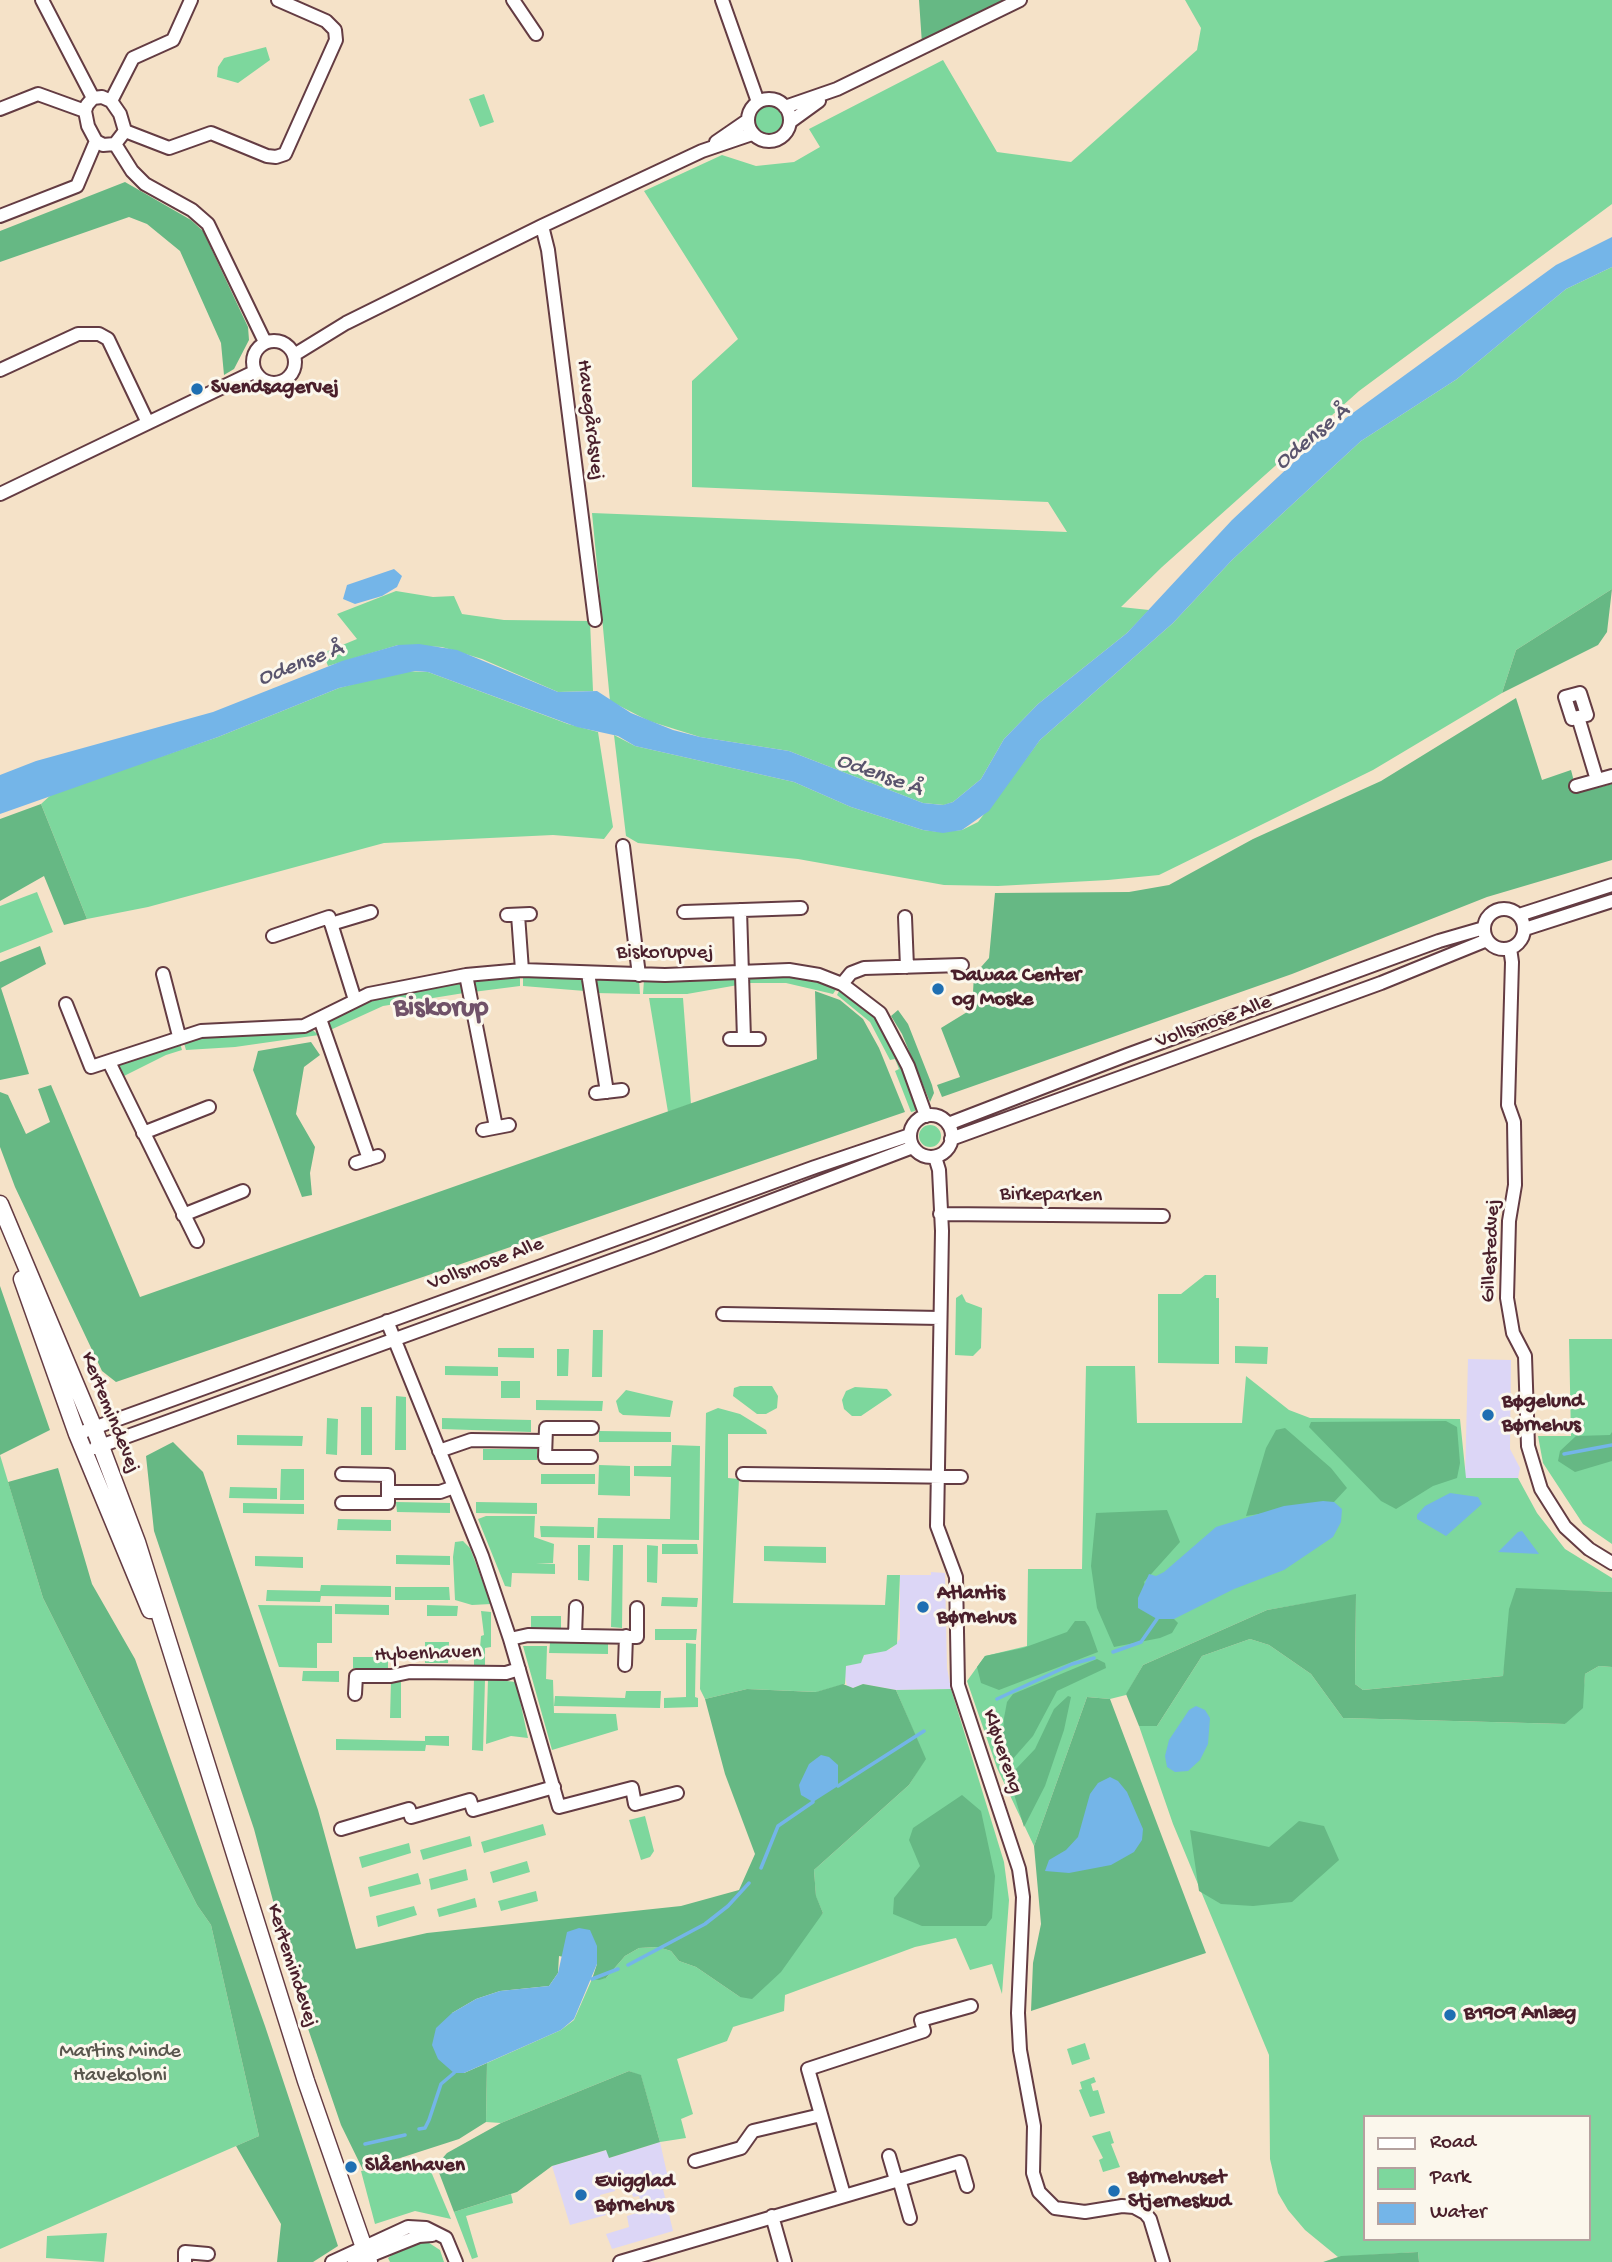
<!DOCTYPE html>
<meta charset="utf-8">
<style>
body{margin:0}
#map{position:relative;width:1612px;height:2262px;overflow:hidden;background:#f5e2c8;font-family:"Gochi Hand",sans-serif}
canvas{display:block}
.legend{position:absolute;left:1363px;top:2115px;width:228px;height:126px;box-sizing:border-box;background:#fbf7ec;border:2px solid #b4a19f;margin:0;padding:9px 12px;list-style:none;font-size:21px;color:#4a1f2b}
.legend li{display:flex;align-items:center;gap:14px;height:35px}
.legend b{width:35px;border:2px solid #b4a19f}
</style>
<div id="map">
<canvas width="1612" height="2262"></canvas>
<ul class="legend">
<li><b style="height:9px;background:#fff"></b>Road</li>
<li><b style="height:19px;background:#7dd79d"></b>Park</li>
<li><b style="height:19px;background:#74b5e8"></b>Water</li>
</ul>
</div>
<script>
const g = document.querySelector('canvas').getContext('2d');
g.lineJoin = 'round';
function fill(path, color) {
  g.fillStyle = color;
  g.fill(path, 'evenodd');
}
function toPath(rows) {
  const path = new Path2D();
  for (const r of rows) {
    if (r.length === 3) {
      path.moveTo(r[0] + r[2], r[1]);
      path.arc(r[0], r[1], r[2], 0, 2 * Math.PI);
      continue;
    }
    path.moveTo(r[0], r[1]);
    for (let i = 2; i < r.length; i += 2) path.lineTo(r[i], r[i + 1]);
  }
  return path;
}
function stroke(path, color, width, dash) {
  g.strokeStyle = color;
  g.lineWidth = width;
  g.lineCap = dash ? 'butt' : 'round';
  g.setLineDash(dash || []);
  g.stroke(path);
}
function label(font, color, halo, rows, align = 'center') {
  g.font = font + ' "Gochi Hand",sans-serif';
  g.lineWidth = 6;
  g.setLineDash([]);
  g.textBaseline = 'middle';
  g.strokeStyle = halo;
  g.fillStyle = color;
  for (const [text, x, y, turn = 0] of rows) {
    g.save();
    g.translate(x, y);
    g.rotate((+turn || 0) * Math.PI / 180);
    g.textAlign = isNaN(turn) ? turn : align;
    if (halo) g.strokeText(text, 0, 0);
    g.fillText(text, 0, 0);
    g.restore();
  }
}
fill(toPath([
 [1468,1359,1511,1360,1510,1449,1520,1468,1518,1478,1465,1478],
 [931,1572,945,1573,947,1668,951,1689,896,1690,863,1684,853,1688,847,1686,844,1672,846,1666,862,1661,864,1655,891,1649,900,1639,900,1575,931,1575],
 [660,2142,670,2187,663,2189,673,2231,612,2249,606,2234,629,2227,627,2216,643,2211,639,2196,633,2197,628,2180,613,2185,615,2191,600,2195,606,2215,570,2225,552,2166,607,2150,609,2158]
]), '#dcd6f6');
fill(toPath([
 [1185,0,1612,0,1612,204,1359,391,1162,567,1121,607,1149,610,1127,633,1038,704,1004,739,981,779,953,802,944,805,923,803,789,751,700,737,649,721,610,701,592,513,1067,532,1048,502,692,487,692,381,738,339,644,191,722,155,756,166,794,162,820,147,809,129,943,60,997,152,1071,162,1197,50,1201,28],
 [266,47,270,60,238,83,217,77,218,67,224,58],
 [484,94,494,122,480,127,469,99],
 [768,121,16],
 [1612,267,1612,589,1516,650,1502,693,1373,770,1159,875,1108,880,998,886,944,885,798,859,638,843,626,836,614,735,635,746,794,782,851,807,923,830,940,832,962,830,978,822,1040,740,1173,623,1232,560,1361,441,1457,379,1566,289],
 [396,591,433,597,454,596,462,614,504,620,590,621,593,691,558,692,482,659,442,647,398,645,328,666,323,653,357,639,337,614],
 [403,671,428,672,568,724,598,732,613,827,604,839,553,835,384,843,148,907,87,919,41,804,52,794,218,737,339,688],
 [37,892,53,932,0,953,0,906],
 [523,975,579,977,584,981,585,991,523,986],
 [780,975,820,981,837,988,833,994,786,983,747,983,751,976],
 [520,976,520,986,473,992,472,984,476,979],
 [733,976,738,985,687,994,643,994,644,980],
 [598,978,639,980,640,994,596,993,594,981],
 [452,982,462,984,464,993,383,1006,328,1031,326,1026,328,1020,372,998],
 [840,989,870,1012,887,1034,915,1102,915,1111,911,1112,895,1071,899,1069,895,1059,890,1060,870,1022,837,995],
 [649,998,683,998,691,1104,668,1112],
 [311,1029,319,1035,235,1047,186,1050,183,1040,197,1036,295,1033],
 [179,1040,182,1050,166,1055,122,1077,118,1068,120,1062],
 [930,1136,11],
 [1205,1275,1216,1275,1216,1298,1219,1298,1219,1364,1158,1363,1158,1294,1181,1294],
 [962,1294,966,1302,982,1308,981,1348,973,1356,955,1355,956,1298],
 [593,1330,603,1330,602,1377,592,1377],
 [1569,1339,1612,1339,1612,1544,1583,1524,1543,1463,1538,1436,1571,1436],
 [1235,1346,1268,1347,1267,1364,1235,1363],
 [498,1348,534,1348,534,1358,498,1357],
 [557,1349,569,1349,568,1376,557,1376],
 [445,1366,498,1367,498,1376,445,1375],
 [1086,1366,1135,1366,1137,1423,1242,1423,1246,1376,1289,1410,1310,1418,1460,1419,1466,1478,1518,1478,1537,1513,1565,1549,1612,1578,1612,1592,1516,1589,1503,1676,1363,1690,1355,1684,1356,1595,1267,1610,1143,1665,1126,1695,1110,1699,1087,1697,1034,1846,997,1768,967,1681,985,1656,1027,1646,1028,1569,1082,1569],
 [501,1381,520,1381,520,1398,501,1398],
 [740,1386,772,1386,778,1396,777,1408,766,1414,757,1414,733,1396,734,1388],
 [855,1387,887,1389,892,1395,861,1416,852,1416,844,1409,842,1400,846,1391],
 [626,1390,673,1401,670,1417,623,1415,619,1412,616,1401],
 [396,1396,406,1397,406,1450,395,1450],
 [536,1400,603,1401,602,1411,536,1410],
 [361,1407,372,1407,372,1455,361,1455],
 [718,1408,740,1414,766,1430,767,1434,728,1434,728,1478,739,1479,733,1603,885,1605,887,1575,900,1575,897,1644,886,1651,864,1655,861,1663,846,1666,845,1684,817,1692,747,1689,705,1699,700,1689,706,1413],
 [327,1418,338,1419,337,1455,326,1454],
 [442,1418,531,1420,531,1432,442,1429],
 [599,1431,671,1432,671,1442,599,1442],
 [237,1435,303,1436,302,1446,237,1445],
 [672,1445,700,1446,699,1540,597,1538,598,1518,670,1519,671,1477,634,1476,634,1466,671,1466],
 [483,1449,537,1449,537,1460,483,1460],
 [0,1455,43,1598,197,1905,211,1925,259,2136,0,2249],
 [599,1465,630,1466,630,1496,598,1495],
 [281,1469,304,1469,304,1500,280,1500],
 [541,1474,595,1474,595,1484,541,1484],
 [230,1487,277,1488,277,1499,229,1498],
 [396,1502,450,1503,450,1513,397,1512],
 [476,1502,537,1503,537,1514,476,1513],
 [243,1503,304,1504,304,1514,243,1513],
 [486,1516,535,1516,534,1537,554,1544,553,1563,536,1563,555,1564,555,1574,512,1573,511,1587,505,1586,478,1519],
 [338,1519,391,1520,391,1531,337,1530],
 [540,1526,594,1527,594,1538,541,1537],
 [463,1541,470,1548,491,1604,472,1605,455,1600,453,1557,455,1542],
 [662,1544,697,1544,698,1554,662,1554],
 [578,1545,590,1545,589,1581,578,1580],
 [613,1545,623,1545,622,1628,611,1627],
 [647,1545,658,1546,657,1583,647,1582],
 [764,1546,826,1547,826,1563,764,1561],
 [396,1555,450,1556,450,1565,396,1564],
 [255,1556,303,1557,303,1568,255,1566],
 [321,1585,391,1586,391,1597,321,1596,320,1602,266,1601,267,1590,320,1591],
 [395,1587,449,1587,450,1600,395,1600],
 [662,1597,698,1598,697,1607,661,1606],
 [335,1604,389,1605,389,1615,335,1614],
 [258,1605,332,1606,332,1643,317,1643,317,1668,279,1667],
 [427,1605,458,1606,457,1616,427,1616],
 [481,1611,491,1612,491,1647,485,1648,485,1666,474,1665,474,1648,480,1648,481,1636,484,1635],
 [531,1616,561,1616,561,1629,531,1629],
 [655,1629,697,1629,696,1640,655,1640],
 [1250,1639,1269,1645,1311,1674,1343,1718,1565,1724,1584,1685,1585,1674,1599,1666,1612,1667,1612,2262,1419,2262,1418,2252,1338,2257,1305,2230,1288,2210,1278,2193,1270,2159,1269,2055,1173,1824,1139,1726,1157,1726,1202,1656],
 [1365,2117,1589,2117,1589,2239,1365,2239],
 [425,1642,449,1642,448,1663,425,1663],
 [550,1643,608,1644,608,1654,549,1653],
 [686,1643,696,1644,695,1697,698,1698,698,1707,664,1708,664,1698,686,1697],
 [523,1646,547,1646,546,1679,553,1680,554,1713,616,1714,618,1730,552,1750],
 [353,1657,388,1657,388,1669,353,1668],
 [303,1671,339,1671,339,1682,302,1681],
 [474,1679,485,1680,483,1751,472,1750],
 [488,1679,516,1682,528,1738,511,1736,486,1744],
 [391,1681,401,1682,401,1718,390,1718],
 [951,1689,1004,1862,1009,1900,1002,1994,992,1964,970,1970,956,1938,915,1947,785,1995,784,2011,733,2027,727,2041,677,2059,693,2114,681,2119,686,2138,660,2142,641,2076,629,2071,501,2123,486,2122,487,2063,561,2030,574,2020,592,1979,606,1978,625,1956,639,1948,658,1947,671,1951,679,1961,696,1967,740,1997,823,1913,816,1897,814,1870,909,1785,925,1759,896,1690],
 [626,1691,661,1691,660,1708,554,1706,555,1696,625,1698],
 [425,1736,449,1736,449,1746,426,1745,425,1751,336,1750,336,1739,425,1741],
 [645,1816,654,1851,650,1857,641,1860,629,1820],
 [543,1824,546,1835,484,1853,481,1842],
 [470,1836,472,1846,423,1860,420,1850],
 [409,1843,411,1853,362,1868,359,1857],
 [527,1861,530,1872,493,1883,490,1872],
 [466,1869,468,1880,431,1890,429,1879],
 [418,1873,421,1884,370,1897,368,1887],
 [536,1891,538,1901,501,1911,498,1901],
 [475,1898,477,1907,439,1917,437,1909],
 [414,1906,417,1915,378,1927,376,1916],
 [1085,2043,1090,2059,1072,2065,1067,2049],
 [1094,2077,1096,2082,1091,2084,1093,2091,1098,2090,1105,2113,1090,2117,1079,2090,1082,2089,1080,2082],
 [1110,2131,1114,2143,1111,2144,1120,2167,1103,2172,1099,2160,1103,2158,1092,2136],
 [417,2160,427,2162,451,2219,415,2211,375,2224,361,2171],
 [511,2194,513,2203,466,2216,478,2257,472,2259,454,2212],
 [107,2233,104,2262,46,2258,47,2236],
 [426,2241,440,2250,444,2262,390,2262,388,2258,399,2249]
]), '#7dd79d');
fill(toPath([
 [919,0,1010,0,922,44],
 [125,182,191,220,203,231,248,327,249,340,234,369,224,375,221,343,180,251,147,224,129,217,0,262,0,231],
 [1612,589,1607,632,1598,645,1502,693,1516,650],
 [1516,698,1542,780,1571,770,1577,793,1612,784,1612,860,1487,897,1292,974,942,1097,937,1085,960,1077,941,1028,972,1009,974,975,989,958,995,893,1129,892,1169,885,1253,839,1381,781],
 [41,804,87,919,64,925,44,876,0,901,0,819],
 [40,946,46,964,1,988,29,1074,0,1080,0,962],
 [815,991,840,1000,863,1019,879,1048,905,1112,116,1382,102,1371,15,1187,0,1147,0,1092,8,1095,26,1134,50,1122,38,1089,51,1085,140,1297,817,1059],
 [898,1010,908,1024,932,1085,934,1093,930,1102,902,1034,891,1016],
 [311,1042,320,1055,304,1067,296,1114,315,1147,310,1173,312,1195,302,1197,253,1070,258,1051],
 [0,1286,50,1430,0,1455],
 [1446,1421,1457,1427,1460,1463,1457,1478,1433,1486,1396,1509,1381,1501,1309,1427,1311,1422],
 [1285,1428,1331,1468,1347,1488,1334,1502,1246,1516,1266,1448,1276,1430],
 [1612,1432,1612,1461,1575,1472,1558,1461,1560,1451,1576,1436,1610,1435],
 [173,1442,203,1472,318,1810,356,1949,427,1933,681,1906,739,1890,755,1854,725,1774,705,1699,747,1689,816,1692,843,1684,853,1688,863,1684,896,1690,926,1759,909,1785,814,1870,816,1896,823,1913,781,1972,752,1999,740,1997,696,1967,679,1961,671,1951,658,1947,639,1948,625,1956,606,1978,599,1980,592,1979,597,1964,559,1956,558,1973,549,1986,500,1991,476,1999,452,2013,464,2073,487,2063,486,2122,459,2139,363,2170,341,2125,303,2014,254,1829,154,1531,146,1456],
 [58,1468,92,1584,135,1659,265,2026,338,2246,313,2262,277,2262,281,2224,236,2146,259,2136,211,1925,197,1905,43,1598,8,1482],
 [1167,1510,1180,1542,1144,1582,1157,1619,1174,1619,1178,1623,1172,1633,1160,1638,1114,1647,1097,1608,1091,1566,1096,1513],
 [1516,1588,1612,1592,1612,1667,1599,1666,1585,1674,1583,1708,1565,1724,1343,1718,1311,1674,1269,1645,1250,1639,1202,1656,1157,1726,1139,1726,1126,1694,1143,1665,1267,1610,1356,1594,1355,1684,1363,1690,1503,1676,1509,1609],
 [1075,1621,1085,1621,1089,1627,1098,1652,999,1690,981,1683,977,1667,985,1656,1023,1648,1067,1632],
 [1097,1659,1105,1663,1106,1668,1057,1691,1033,1736,1011,1761,1001,1767,1004,1718,1007,1702,1013,1694],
 [1068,1696,1071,1697,1064,1730,1045,1786,1024,1827,1010,1781,1015,1770,1035,1749,1054,1709],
 [1087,1697,1110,1699,1206,1953,1031,2011,1033,1963,1041,1924,1034,1846],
 [962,1795,981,1811,995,1876,992,1918,986,1926,922,1926,893,1914,894,1898,920,1866,909,1840,913,1828],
 [1299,1821,1324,1826,1339,1860,1292,1902,1253,1906,1221,1904,1199,1891,1190,1830,1269,1847],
 [629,2071,641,2075,660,2142,609,2158,606,2150,552,2166,517,2192,454,2212,438,2170,440,2161,447,2153,501,2123],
 [1418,2252,1419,2262,1323,2262,1341,2256]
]), '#66b884');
fill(toPath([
 [1612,237,1612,267,1566,289,1457,379,1361,441,1232,560,1173,623,1040,740,989,811,962,830,943,833,923,830,851,807,794,782,635,746,618,736,577,727,428,672,415,671,339,688,218,737,0,814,0,775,36,761,213,712,342,661,398,645,419,644,457,650,558,692,597,691,631,713,673,730,700,737,789,751,923,803,943,805,953,802,981,779,1004,739,1038,704,1127,633,1232,520,1324,434,1556,265],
 [394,569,402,576,397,587,382,596,355,604,343,599,347,585],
 [1450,1493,1478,1497,1482,1504,1446,1536,1417,1519,1417,1515,1425,1506],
 [1323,1501,1334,1502,1342,1509,1341,1522,1333,1537,1284,1570,1234,1589,1174,1619,1157,1619,1138,1608,1138,1598,1149,1574,1156,1576,1164,1572,1216,1527,1284,1506],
 [1522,1531,1539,1554,1498,1552,1518,1532],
 [1196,1706,1205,1710,1210,1718,1208,1744,1200,1760,1188,1771,1175,1772,1167,1767,1165,1756,1169,1740,1189,1710],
 [821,1755,829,1757,838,1765,838,1786,813,1802,801,1795,799,1785,809,1764],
 [1110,1777,1118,1781,1127,1792,1143,1829,1142,1840,1134,1852,1111,1865,1069,1873,1045,1871,1049,1860,1066,1850,1078,1837,1090,1794,1098,1783],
 [579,1928,590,1930,597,1946,597,1964,574,2019,561,2030,464,2073,454,2073,438,2059,432,2045,436,2028,452,2013,476,1999,500,1991,549,1986,558,1973,567,1932]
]), '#74b5e8');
stroke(toPath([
 [1564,1454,1612,1445],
 [1113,1652,1141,1642,1157,1619],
 [997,1699,1072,1664,1094,1658],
 [838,1786,924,1731],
 [761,1868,778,1826,813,1802],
 [628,1965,705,1924,728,1906,749,1883],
 [592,1979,618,1969],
 [419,2129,425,2128,429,2120,441,2084,454,2073],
 [365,2144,405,2135]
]), '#74b5e8', 3.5);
const minor = toPath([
 [42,0,93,98],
 [513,0,536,34],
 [722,0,758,102],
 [102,97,111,101,120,114,125,131,115,144,103,145,96,141,88,126,85,111,87,105,93,98,102,97],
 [769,120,21],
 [111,101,133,58,173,40,191,0],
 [785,107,837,89,1020,0],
 [0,109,38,94,85,111],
 [790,122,819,101],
 [125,131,169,148,211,133,267,156,276,157,285,154,336,40,335,30,326,21,278,0],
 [716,142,748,120],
 [115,144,132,171,145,184,192,210,208,224,265,342],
 [0,216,77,186,96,141],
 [542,226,548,250,595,620],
 [274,362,21],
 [294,355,346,323,542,226,702,151,752,134],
 [0,370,78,334,99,334,108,339,148,423],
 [0,494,254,372],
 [1578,717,1587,715,1580,693,1565,697,1572,719,1578,717,1597,780],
 [1576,786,1612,776],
 [623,846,639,975],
 [1504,929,20],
 [740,910,744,1039],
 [684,912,801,908],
 [507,915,530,914],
 [518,915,522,970],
 [1519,915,1612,885],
 [905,917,907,967],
 [331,924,371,912],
 [1525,929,1612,901],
 [273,936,329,917,355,1000],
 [1510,948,1512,962,1508,1105,1514,1122,1515,1185,1509,1221,1507,1298,1513,1333,1525,1356,1528,1446,1541,1489,1565,1527,1589,1549,1612,1563],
 [588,973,607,1092],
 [163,974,179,1036],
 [466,975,496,1127],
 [842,984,851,973,864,968,962,965],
 [66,1004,91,1067,201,1031,304,1026,369,994,466,975,522,970,665,975,789,970,819,975,842,984,880,1013,908,1066,926,1116],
 [320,1019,369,1159],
 [730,1039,759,1039],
 [109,1062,197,1241],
 [596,1093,622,1090],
 [931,1136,21],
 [948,1124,1127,1055,1439,941,1484,928],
 [483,1130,509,1125],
 [143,1133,209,1107],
 [951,1139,1381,983,1487,940],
 [935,1157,939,1170,942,1231,937,1526,956,1577,958,1685,1019,1869,1023,1897,1018,2013,1020,2050,1034,2126,1033,2173,1039,2192,1055,2208,1085,2212,1122,2206,1134,2207,1145,2213,1150,2219,1163,2262],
 [356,1163,378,1156],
 [940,1214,1163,1216],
 [183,1215,243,1191],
 [723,1314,940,1318],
 [387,1321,482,1556,510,1639,559,1807,632,1788,635,1804,677,1793],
 [77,1434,815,1167,910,1135],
 [95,1448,652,1246,913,1147],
 [439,1451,471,1440,545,1441],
 [591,1457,545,1457,546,1428,592,1428],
 [743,1474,961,1477],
 [388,1492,440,1492,454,1487],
 [342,1503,388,1503,388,1475,342,1474],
 [575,1636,576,1607],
 [510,1639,528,1635,637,1637,637,1608],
 [625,1665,626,1636],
 [355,1694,356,1676,391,1676,410,1672,506,1673,519,1669],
 [341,1829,409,1809,411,1817,470,1800,473,1810,554,1787],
 [889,2156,896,2180],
 [695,2161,741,2148,753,2131,821,2115],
 [899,2179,910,2218],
 [844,2195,808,2069,924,2031,921,2020,971,2006],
 [772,2216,785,2262],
 [185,2262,185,2252,208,2254],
 [332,2262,408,2227,426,2228,446,2238,456,2262],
 [354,2262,419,2236,432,2235],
 [620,2262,960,2162,967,2186]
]);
const major = toPath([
 [0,1204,94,1428,137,1542,306,2081,369,2262],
 [22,1279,77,1434,150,1610]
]);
stroke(minor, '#643c43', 16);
stroke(major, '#643c43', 19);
stroke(minor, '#fff', 12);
stroke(major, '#fff', 16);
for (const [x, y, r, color] of [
 [197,389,7,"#1f6fb2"],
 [938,989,7,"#1f6fb2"],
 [1488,1415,7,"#1f6fb2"],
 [923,1607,7,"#1f6fb2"],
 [1450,2015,7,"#1f6fb2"],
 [351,2167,7,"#1f6fb2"],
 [1114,2191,7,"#1f6fb2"],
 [581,2195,7,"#1f6fb2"]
]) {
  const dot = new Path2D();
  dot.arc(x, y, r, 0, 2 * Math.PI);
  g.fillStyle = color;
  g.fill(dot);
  stroke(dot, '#fbf7ec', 2.5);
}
label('bold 21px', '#4a1f2b', '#fbf7ec', [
 ["Svendsagervej",211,389],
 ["Dawaa Center",952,977],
 ["og Moske",952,1001],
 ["Bøgelund",1502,1403],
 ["Børnehus",1502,1427],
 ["Atlantis",937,1595],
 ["Børnehus",937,1619],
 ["B1909 Anlæg",1464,2015],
 ["Slåenhaven",365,2167],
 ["Børnehuset",1128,2179],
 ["Stjerneskud",1128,2203],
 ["Evigglad",595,2183],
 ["Børnehus",595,2207]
], 'left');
label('21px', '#4a1f2b', '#fbf7ec', [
 ["Havegårdsvej",589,420,83],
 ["Biskorupvej",665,954],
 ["Vollsmose Alle",1214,1023,-20],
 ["Birkeparken",1051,1196,1],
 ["Gillestedvej",1492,1251,-87],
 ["Vollsmose Alle",486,1265,-20],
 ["Kertemindevej",109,1413,68],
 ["Hybenhaven",428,1655,-2],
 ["Kløvereng",1001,1752,71],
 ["Kertemindevej",291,1966,72]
]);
label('21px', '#59564d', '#fbf7ec', [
 ["Martins Minde",120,2053],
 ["Havekoloni",120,2077]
]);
label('italic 23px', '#59546d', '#fbf7ec', [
 ["Odense Å",1313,438,-40],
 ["Odense Å",301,665,-21],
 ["Odense Å",879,776,20]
]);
label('bold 28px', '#705269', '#fbf7ec', [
 ["Biskorup",441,1010]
]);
</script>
